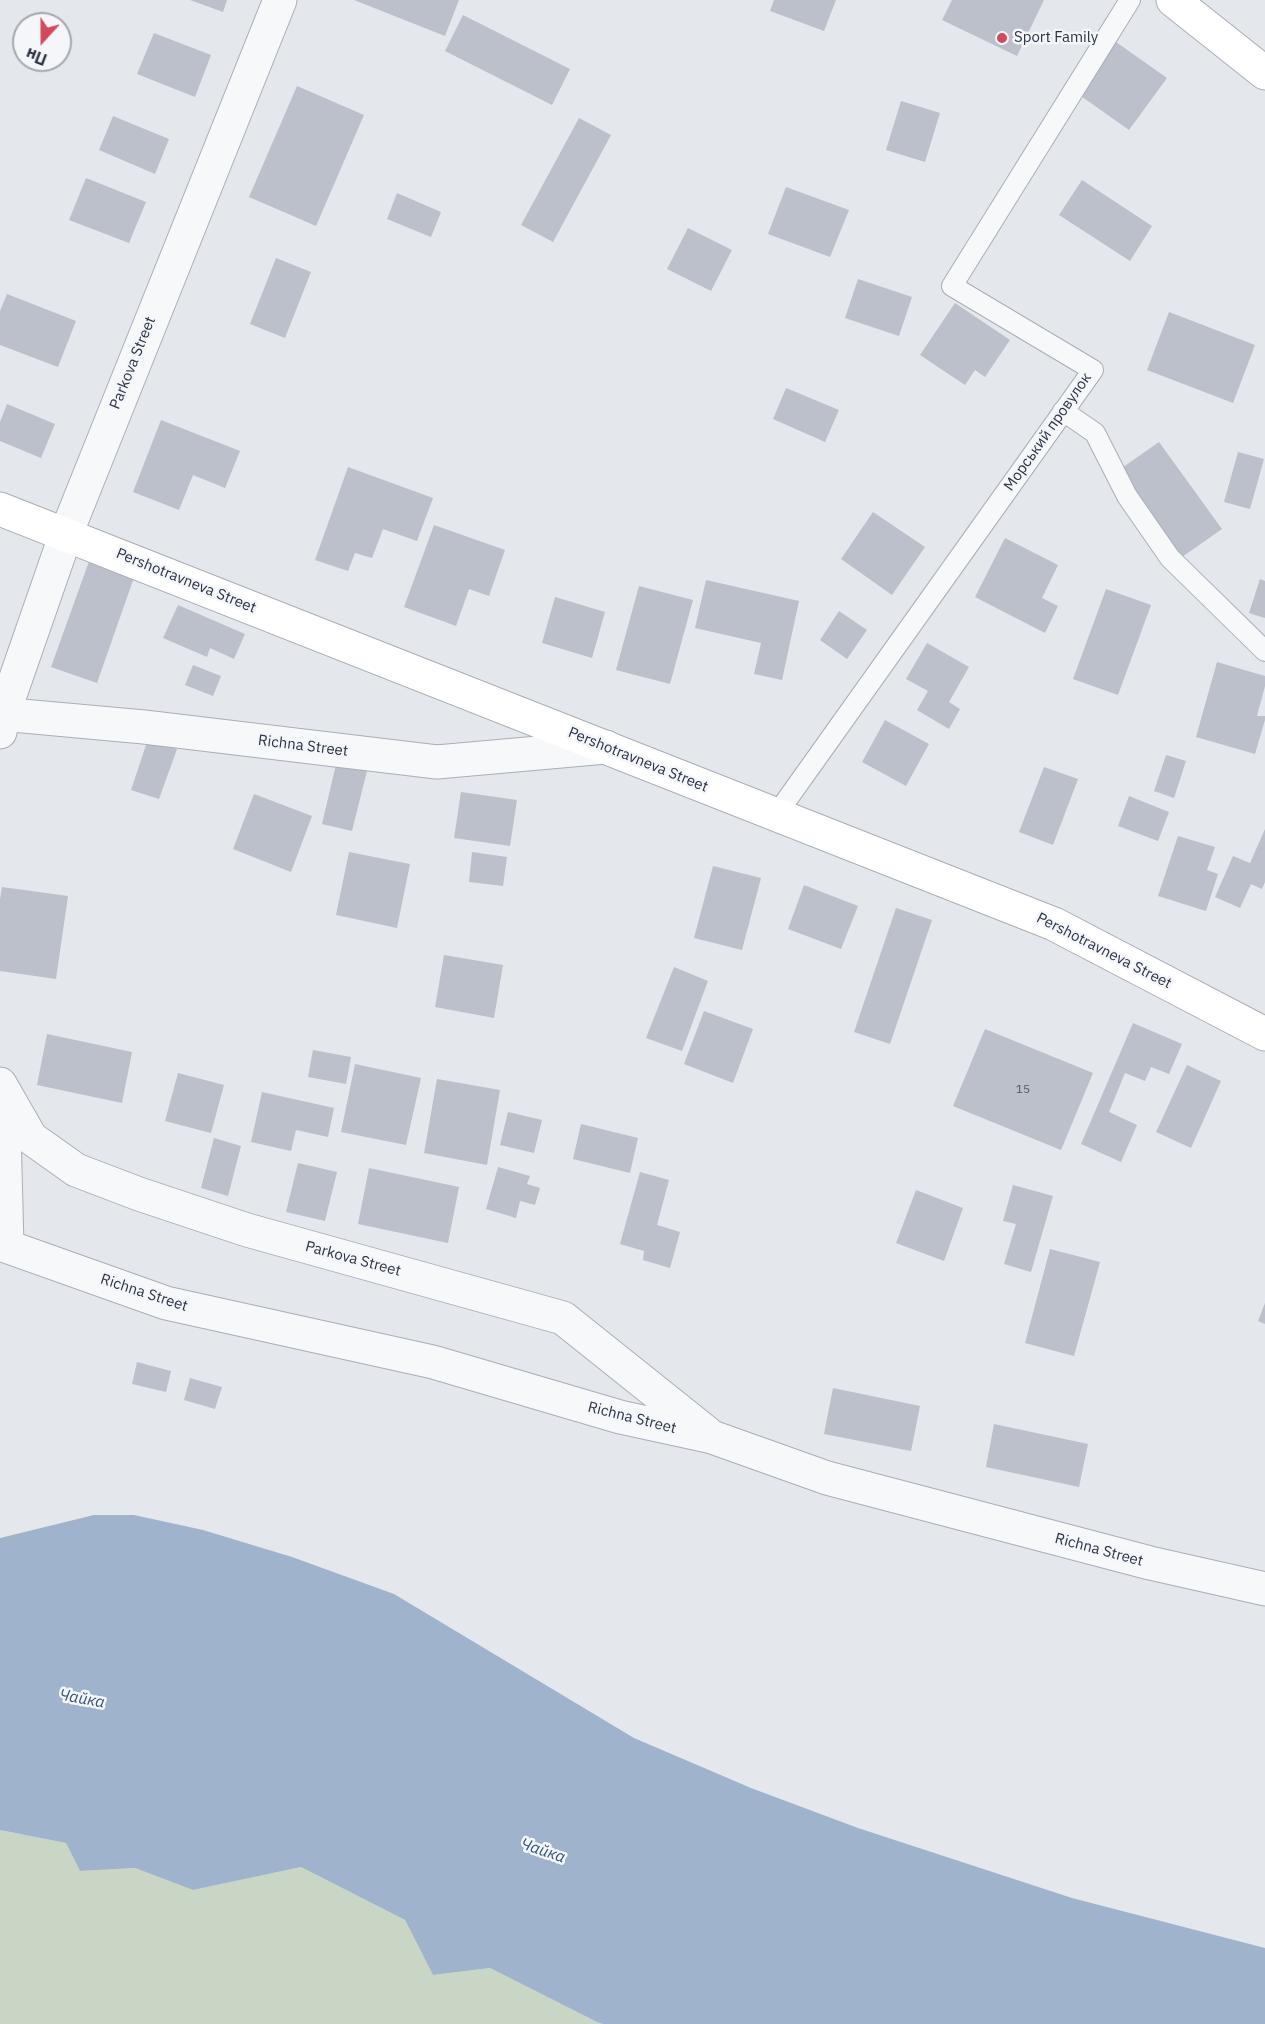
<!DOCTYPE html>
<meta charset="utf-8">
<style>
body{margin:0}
#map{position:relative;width:1265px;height:2024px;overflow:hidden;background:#e4e7ec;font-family:"IBM Plex Sans",sans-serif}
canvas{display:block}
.north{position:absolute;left:12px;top:12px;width:60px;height:60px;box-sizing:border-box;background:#f4f6f9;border:2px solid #a4a8b1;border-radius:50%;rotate:201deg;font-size:16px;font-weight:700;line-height:24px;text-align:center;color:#2b3445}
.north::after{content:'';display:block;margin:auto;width:21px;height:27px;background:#d1495b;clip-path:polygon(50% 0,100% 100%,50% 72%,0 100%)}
</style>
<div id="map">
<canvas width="1265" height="2024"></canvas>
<div class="north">Пн</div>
</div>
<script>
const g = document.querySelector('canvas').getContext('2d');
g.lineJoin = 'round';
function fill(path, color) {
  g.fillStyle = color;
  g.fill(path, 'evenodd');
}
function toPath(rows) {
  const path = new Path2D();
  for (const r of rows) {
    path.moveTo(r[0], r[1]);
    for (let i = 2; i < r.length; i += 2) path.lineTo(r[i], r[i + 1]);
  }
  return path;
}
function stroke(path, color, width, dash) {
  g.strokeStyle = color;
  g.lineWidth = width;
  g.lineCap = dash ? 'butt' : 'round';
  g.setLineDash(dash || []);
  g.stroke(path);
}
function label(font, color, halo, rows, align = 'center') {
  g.font = font + ' "IBM Plex Sans",sans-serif';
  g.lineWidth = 5;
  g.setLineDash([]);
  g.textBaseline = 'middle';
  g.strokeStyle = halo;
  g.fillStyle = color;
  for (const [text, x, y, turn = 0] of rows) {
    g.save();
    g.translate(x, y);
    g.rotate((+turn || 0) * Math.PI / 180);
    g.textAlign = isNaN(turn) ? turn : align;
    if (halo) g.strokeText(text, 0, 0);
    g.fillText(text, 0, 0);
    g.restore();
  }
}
fill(toPath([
 [0,1830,66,1843,80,1871,135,1868,193,1890,301,1867,405,1920,433,1975,490,1968,597,2022,603,2024,0,2024]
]), '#c9d6c5');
fill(toPath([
 [94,1515,134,1515,203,1530,292,1557,394,1594,634,1738,751,1788,858,1828,1072,1898,1265,1948,1265,2024,603,2024,597,2022,490,1968,433,1975,405,1920,301,1867,193,1890,135,1868,80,1871,66,1843,0,1830,0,1538]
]), '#9fb4cc');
fill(toPath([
 [190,0,227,0,223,12],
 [354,0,459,0,445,36],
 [774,0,836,0,824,31,770,11],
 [952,0,1044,0,1017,56,942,20],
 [463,15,570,69,552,105,445,51],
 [154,33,211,55,195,97,137,74],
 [1116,42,1167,78,1129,130,1078,94],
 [297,86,364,115,316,226,249,197],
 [901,101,940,113,925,162,886,150],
 [113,116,169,139,155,174,99,150],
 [579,118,611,135,553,242,521,225],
 [86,178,146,202,129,243,69,220],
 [1082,180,1152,226,1130,261,1059,215],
 [786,187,849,210,830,257,768,234],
 [397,193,441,212,431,237,387,219],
 [688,228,732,250,711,291,667,269],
 [276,258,311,272,285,338,250,324],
 [858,279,912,297,899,336,845,318],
 [7,294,76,321,58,367,0,345,0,311],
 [955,303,1010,340,985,377,975,370,965,385,920,355],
 [1169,312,1255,345,1233,403,1147,370],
 [786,388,839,410,825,442,773,419],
 [7,404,55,424,41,458,0,441,0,422],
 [161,420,240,451,225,488,193,475,179,510,133,492],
 [1159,442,1222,529,1182,557,1119,470],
 [1238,452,1264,459,1250,509,1224,502],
 [348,467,433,498,417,541,383,529,372,558,355,553,348,571,315,560],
 [873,512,925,547,892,595,841,559],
 [434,525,505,550,489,596,469,589,456,626,404,607],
 [1005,538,1058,565,1042,598,1058,606,1045,633,975,597],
 [92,553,137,569,97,683,51,667],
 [1260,579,1265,581,1265,618,1249,613],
 [706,580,799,601,782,680,754,674,761,643,695,628],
 [639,586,693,600,670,684,616,670],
 [1106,589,1151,605,1118,695,1073,679],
 [555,597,605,612,592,658,542,643],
 [178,605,245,634,234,659,210,648,207,657,163,638],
 [839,611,867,630,847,659,820,640],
 [927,643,969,667,949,702,960,709,949,729,917,710,928,691,906,679],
 [1217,662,1265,676,1265,686,1257,716,1265,716,1265,720,1255,754,1196,737],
 [193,665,221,676,213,696,185,685],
 [885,720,929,744,906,786,862,762],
 [148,739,177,749,159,799,131,790],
 [1166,755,1186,761,1174,798,1154,791],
 [337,760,368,767,352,831,322,824],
 [1044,767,1078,779,1053,845,1019,832],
 [461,792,517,800,510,846,454,838],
 [254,794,312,816,291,872,233,849],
 [1129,796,1169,812,1158,841,1118,826],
 [1265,829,1265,882,1262,889,1251,884,1240,908,1215,897,1233,856,1250,863],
 [1178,836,1215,847,1207,870,1218,874,1206,911,1158,896],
 [349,852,410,864,397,928,336,915],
 [472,852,507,857,503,886,469,882],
 [713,866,761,878,742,950,694,938],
 [804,885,858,906,841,949,788,929],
 [2,887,68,896,56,979,0,971,0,899],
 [896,908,932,920,890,1044,854,1032],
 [444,955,503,965,494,1018,435,1007],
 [674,967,708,981,682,1051,646,1038],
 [704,1011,753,1029,733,1083,684,1064],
 [1133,1023,1182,1044,1169,1074,1151,1067,1145,1081,1125,1073,1109,1112,1137,1125,1121,1162,1081,1144],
 [985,1029,1093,1073,1061,1150,953,1106],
 [47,1034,132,1052,122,1103,37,1085],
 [313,1050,351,1057,346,1084,308,1077],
 [355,1064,421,1078,406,1145,341,1132],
 [1187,1065,1221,1081,1191,1148,1156,1132],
 [178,1073,224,1085,211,1133,165,1121],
 [437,1079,500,1090,487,1165,424,1153],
 [262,1092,334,1108,328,1137,296,1130,291,1151,251,1142],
 [508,1112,542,1120,534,1153,500,1145],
 [581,1124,638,1138,630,1173,573,1159],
 [214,1138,241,1146,228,1196,201,1188],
 [298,1163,337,1172,325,1221,286,1212],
 [498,1167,530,1176,527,1184,540,1188,535,1205,520,1201,516,1218,486,1209],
 [369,1168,459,1187,448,1243,358,1224],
 [640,1172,669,1180,657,1225,680,1232,670,1268,643,1260,644,1251,620,1244],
 [1013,1185,1053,1196,1031,1272,1004,1264,1016,1224,1003,1221],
 [916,1190,963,1208,944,1261,896,1243],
 [1050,1249,1100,1262,1074,1356,1025,1343],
 [1265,1303,1265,1324,1258,1321],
 [137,1362,171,1371,166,1392,132,1384],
 [190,1378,222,1387,215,1409,184,1400],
 [833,1388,920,1406,911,1451,824,1434],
 [994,1424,1088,1444,1079,1487,986,1467]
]), '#bbc0ca');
const lane = toPath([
 [1063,411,1095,433,1127,496,1170,558,1265,651],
 [776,815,1093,370,952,286,1130,0]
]);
const street = toPath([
 [0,714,144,727,437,762,606,747],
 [0,732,3,715,66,534,280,0],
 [0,1084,31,1138,76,1170,139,1194,247,1230,563,1318,707,1433],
 [3,1092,7,1246],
 [0,1244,166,1303,433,1362,620,1417,712,1437,827,1478,1150,1563,1265,1589]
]);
const secondary = toPath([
 [1173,0,1265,73],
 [0,509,1054,924,1265,1034]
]);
stroke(lane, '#a9aeb7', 22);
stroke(street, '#a9aeb7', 35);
stroke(secondary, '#a9aeb7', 35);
stroke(lane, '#f7f8fa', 20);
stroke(street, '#f7f8fa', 33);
stroke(secondary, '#fff', 33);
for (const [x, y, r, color] of [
 [1002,38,6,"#d1495b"]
]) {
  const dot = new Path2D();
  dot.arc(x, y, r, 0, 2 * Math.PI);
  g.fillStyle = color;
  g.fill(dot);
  stroke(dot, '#f4f6f9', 2);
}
label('12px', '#4f5766', null, [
 ["15",1023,1090]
]);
label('15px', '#2b3445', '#f4f6f9', [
 ["Sport Family",1014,38]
], 'left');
label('15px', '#2b3445', '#f4f6f9', [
 ["Parkova Street",133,363,-68],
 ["Морський провулок",1048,432,-55],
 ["Pershotravneva Street",186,581,22],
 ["Richna Street",303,746,7],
 ["Pershotravneva Street",638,760,22],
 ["Pershotravneva Street",1104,951,27],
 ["Parkova Street",353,1259,15],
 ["Richna Street",144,1293,18],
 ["Richna Street",632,1418,14],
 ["Richna Street",1099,1550,15]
]);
label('italic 16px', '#34527a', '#f4f6f9', [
 ["Чайка",82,1699,10],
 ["Чайка",543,1851,19]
]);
</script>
